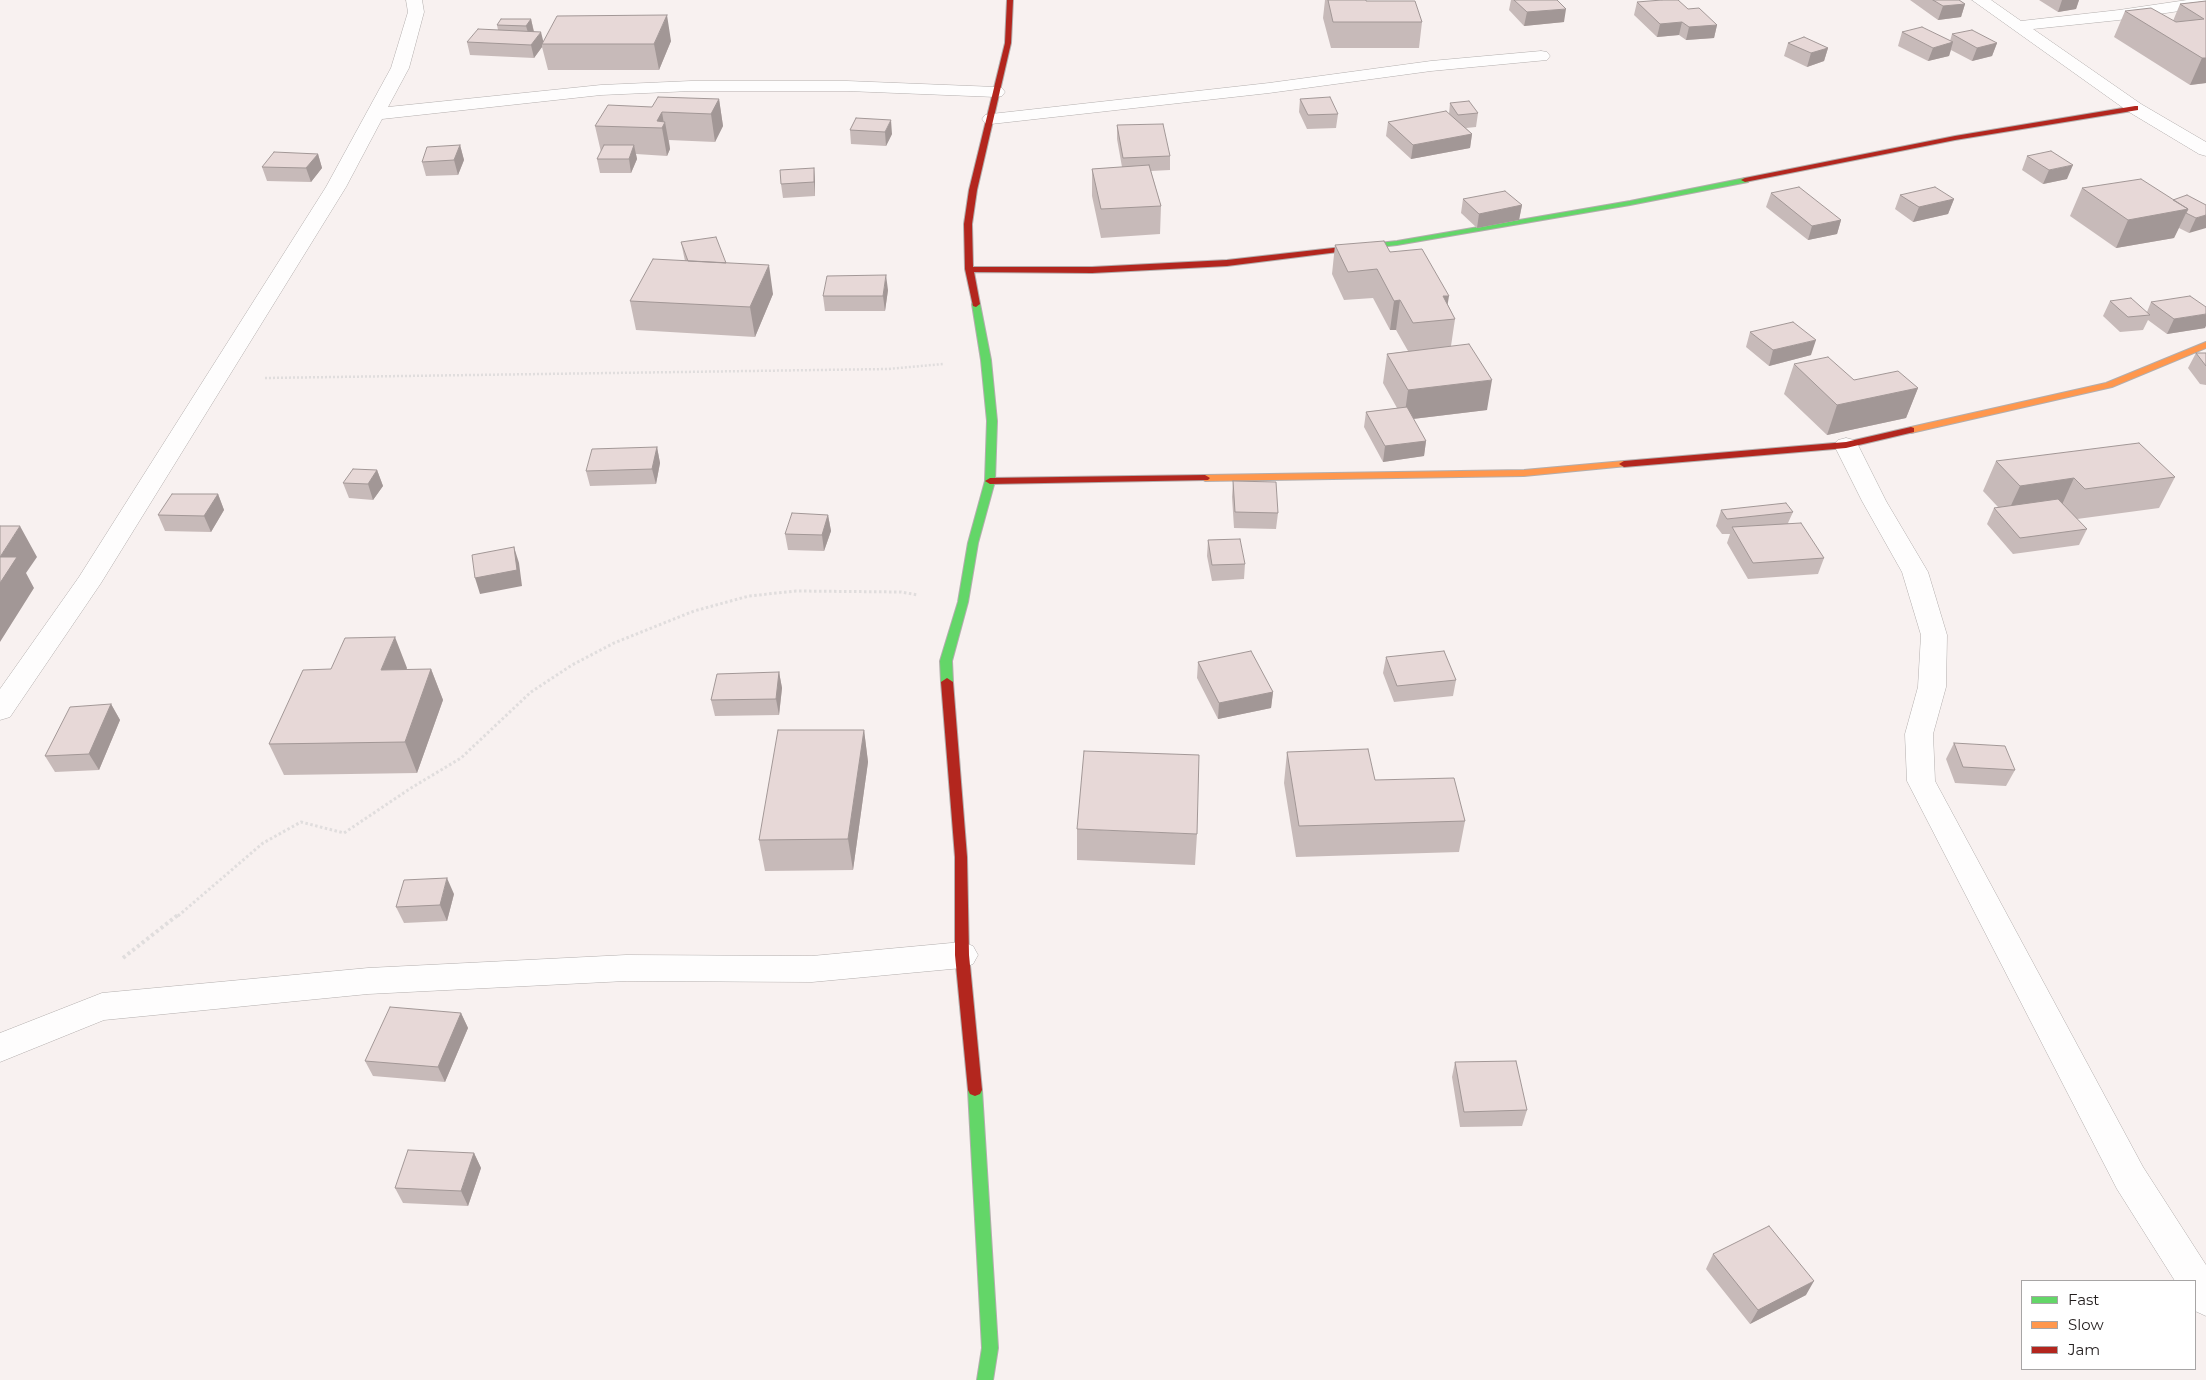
<!DOCTYPE html>
<style>
body{margin:0}
#map{position:relative;width:2206px;height:1380px;overflow:hidden;background:#f8f1f0;font-family:Montserrat,sans-serif}
canvas{display:block}
.legend{position:absolute;left:2021px;top:1280px;width:175px;height:90px;box-sizing:border-box;background:#fff;border:1px solid #a7a5a5;margin:0;padding:6px 9px;list-style:none;font-size:15px;color:#221d1d}
.legend li{display:flex;align-items:center;gap:10px;height:25px}
.legend b{width:25px;border:1px solid #a7a5a5}
</style>
<div id="map">
<canvas width="2206" height="1380"></canvas>
<ul class="legend">
<li><b style="height:6px;background:#63d668"></b>Fast</li>
<li><b style="height:6px;background:#ff974d"></b>Slow</li>
<li><b style="height:6px;background:#b3261e"></b>Jam</li>
</ul>
</div>
<script>
const g = document.querySelector('canvas').getContext('2d');
g.lineJoin = 'round';
function toPath(rows) {
  const path = new Path2D();
  for (const r of rows) {
    path.moveTo(r[0], r[1]);
    for (let i = 2; i < r.length; i += 2) path.lineTo(r[i], r[i + 1]);
  }
  return path;
}
function stroke(path, color, width, dash) {
  g.strokeStyle = color;
  g.lineWidth = width;
  g.lineCap = dash ? 'butt' : 'round';
  g.setLineDash(dash || []);
  g.stroke(path);
}
function fill(path, color) {
  g.fillStyle = color;
  g.fill(path, 'evenodd');
}
const street = toPath([
 [406,0,422,0,424,12,409,68,388,107,601,85,691,81,847,81,996,87,1002,88,1005,92,1002,96,996,97,847,91,691,91,601,95,382,119,346,187,101,583,10,717,0,720,0,689,79,577,326,187,391,68,408,12,406,0],
 [1972,0,1991,0,2021,21,2119,10,2187,0,2206,0,2206,7,2119,20,2033,29,2141,104,2206,142,2206,156,2199,154,2129,112,1972,0],
 [1541,51,1547,52,1550,56,1547,60,1431,71,1269,93,991,124,985,123,982,119,985,115,991,114,1269,83,1431,61,1541,51],
 [1846,438,1854,440,1858,445,1886,501,1928,572,1947,635,1946,687,1933,734,1935,781,2143,1167,2206,1265,2206,1316,2195,1311,2195,1281,2175,1281,2117,1189,1907,781,1905,734,1918,687,1921,635,1902,572,1862,501,1834,445,1838,440,1846,438],
 [962,942,973,946,978,955,973,964,962,968,812,982,626,981,368,994,104,1020,0,1062,0,1033,102,993,368,968,626,955,812,956,962,942]
]);
const fast = toPath([
 [1745,178,1749,180,1748,182,1630,205,1397,245,1351,250,1347,248,1351,246,1397,241,1630,201,1745,178],
 [976,301,980,304,991,360,997,421,995,481,978,543,968,602,952,661,953,682,947,686,941,682,940,661,958,602,968,543,985,481,987,421,981,360,972,304,976,301],
 [975,1084,980,1086,982,1090,998,1348,993,1380,977,1380,982,1348,968,1090,970,1086,975,1084]
]);
const slow = toPath([
 [2206,342,2206,348,2112,387,1911,433,1906,430,1911,427,2106,383,2206,342],
 [1624,461,1629,464,1627,466,1524,476,1205,481,1200,478,1205,475,1524,470,1624,461]
]);
const jam = toPath([
 [1007,0,1013,0,1011,43,977,190,972,224,973,267,1092,267,1227,260,1351,246,1354,246,1354,250,1227,266,1092,273,974,272,980,304,976,307,973,306,965,269,964,224,969,190,1005,43,1007,0],
 [2135,106,2138,106,2138,110,1955,140,1745,182,1741,180,1745,178,1955,136,2135,106],
 [1911,427,1914,428,1914,432,1846,448,1624,467,1619,464,1624,461,1846,442,1911,427],
 [1205,475,1210,478,1208,480,990,484,985,481,990,478,1205,475],
 [947,678,953,682,967,857,969,955,982,1090,980,1094,975,1096,970,1094,968,1090,955,955,955,857,941,682,947,678]
]);
stroke(street, '#b3aead', 1);
stroke(fast, '#b3aead', 2);
stroke(slow, '#b3aead', 2);
stroke(jam, '#b3aead', 2);
stroke(toPath([
 [265,378,888,369,943,364]
]), '#e0dddd', 2.5, [2, 2]);
stroke(toPath([
 [178,916,263,843,301,822,344,833,411,788,461,758,531,692,572,665,614,643,694,611,749,596,796,591,901,592,918,595]
]), '#e0dddd', 3, [2.5, 2.5]);
stroke(toPath([
 [123,958,179,914]
]), '#e0dddd', 4, [3, 3]);
fill(street, '#fefdfd');
fill(fast, '#63d668');
fill(slow, '#ff974d');
fill(jam, '#b3261e');
fill(toPath([
 [1325,0,1366,1,1422,22,1419,48,1331,48,1323,18],
 [1511,0,1557,0,1564,22,1524,26,1509,10],
 [1910,0,1959,0,1965,4,1961,17,1938,20],
 [2039,0,2079,0,2076,9,2058,12],
 [2206,1,2206,83,2190,85,2114,37,2125,11,2173,21,2180,4],
 [1637,2,1688,9,1717,25,1714,38,1686,40,1679,35,1657,37,1634,15],
 [531,19,534,31,543,41,671,41,659,70,548,70,542,47,534,58,470,55,467,42,498,30,497,25],
 [1902,32,1950,41,1952,34,1997,43,1992,56,1972,61,1951,50,1949,56,1928,61,1898,46],
 [1788,43,1828,48,1824,61,1807,67,1784,56],
 [719,99,723,126,715,142,669,140,670,149,667,156,636,154,637,159,631,173,600,173,597,159,601,152,595,126,652,107],
 [1300,99,1338,114,1336,128,1307,129,1299,112],
 [1450,103,1478,113,1476,127,1466,128,1472,134,1470,148,1411,159,1386,136,1388,122,1449,114],
 [856,118,892,134,886,146,851,144,850,130],
 [1117,125,1170,156,1170,170,1151,171,1161,206,1160,234,1101,238,1092,196,1092,169,1122,167,1117,139],
 [460,145,464,160,458,175,426,176,422,162],
 [318,154,322,168,311,182,267,181,262,167],
 [2027,156,2067,179,2043,184,2022,170],
 [814,168,815,182,815,196,783,198,781,184],
 [2082,188,2173,200,2206,205,2189,233,2179,228,2174,238,2116,248,2070,216],
 [1771,193,1841,220,1837,234,1808,240,1766,207],
 [1900,195,1954,199,1948,214,1913,222,1895,209],
 [1463,199,1522,205,1519,220,1477,228,1461,213],
 [681,242,726,263,773,294,755,337,636,330,630,301,685,261],
 [1335,245,1390,252,1448,305,1455,319,1451,346,1487,410,1413,419,1426,441,1424,456,1383,462,1364,427,1366,412,1397,408,1383,383,1387,354,1408,351,1396,330,1390,330,1373,298,1344,300,1332,274],
 [888,290,885,311,825,311,823,296],
 [2110,301,2147,312,2151,302,2205,328,2167,334,2148,320,2143,330,2120,332,2103,316],
 [1750,332,1811,355,1769,366,1746,347],
 [2196,353,2206,353,2206,385,2200,384,2188,368],
 [1794,364,1854,380,1918,388,1906,418,1827,435,1784,394],
 [657,447,660,463,656,484,590,486,586,471],
 [1996,461,2175,477,2159,508,2077,519,2087,529,2079,545,2013,554,1987,524,1994,508,1998,507,1983,491],
 [377,470,383,486,373,500,349,498,343,483],
 [1233,481,1278,513,1276,529,1234,528,1232,497],
 [218,494,224,510,211,532,165,531,158,515],
 [1721,510,1793,512,1788,523,1824,558,1818,574,1748,579,1727,543,1730,534,1722,534,1716,526],
 [828,515,831,531,824,551,788,550,785,534],
 [1208,540,1245,564,1244,579,1212,581,1207,556],
 [1386,657,1456,680,1453,696,1394,702,1383,673],
 [1198,662,1273,692,1271,708,1218,719,1197,678],
 [407,668,406,670,431,669,443,700,417,773,284,775,269,744],
 [779,672,782,688,779,715,715,716,711,700],
 [111,704,120,720,99,770,55,772,45,756],
 [864,730,868,762,853,870,765,871,759,840],
 [1954,743,2015,770,2006,786,1955,783,1946,759],
 [1287,752,1375,780,1465,821,1459,852,1296,857,1284,783],
 [1077,829,1197,834,1195,865,1077,860],
 [454,894,447,921,404,923,396,907],
 [461,1013,468,1028,445,1082,373,1076,365,1061],
 [1455,1062,1527,1110,1522,1126,1460,1127,1452,1077],
 [474,1153,481,1168,468,1206,403,1203,395,1188],
 [1713,1254,1806,1295,1750,1324,1706,1269]
]), '#c7bab9');
fill(toPath([
 [2062,0,2079,0,2076,9,2058,12],
 [1965,4,1961,17,1938,20,1943,6],
 [1566,9,1564,22,1524,26,1527,12],
 [667,15,671,41,659,70,654,44],
 [531,19,534,33,530,39,526,26],
 [1682,22,1679,35,1657,37,1660,24],
 [1717,25,1714,38,1686,40,1689,27],
 [541,32,544,44,542,44,542,47,534,58,531,45],
 [1953,42,1949,56,1928,61,1933,48],
 [1997,43,1992,56,1972,61,1977,48],
 [1828,48,1824,61,1807,67,1811,53],
 [2202,58,2206,58,2206,83,2190,85],
 [719,99,723,126,715,142,711,114],
 [662,112,664,124,665,122,670,149,667,156,662,128,657,121],
 [891,120,892,134,886,146,885,132],
 [1472,134,1470,148,1411,159,1413,145],
 [460,145,464,160,458,175,454,160],
 [634,145,637,159,631,173,629,159],
 [318,154,322,168,311,182,306,168],
 [2073,165,2067,179,2043,184,2049,170],
 [814,168,815,182,815,196,814,182],
 [1954,199,1948,214,1913,222,1919,207],
 [1522,205,1519,220,1477,228,1479,214],
 [2188,209,2174,238,2116,248,2128,220],
 [2206,215,2206,228,2189,233,2196,218],
 [1841,220,1837,234,1808,240,1812,226],
 [769,265,773,294,755,337,750,307],
 [886,275,888,290,885,311,883,296],
 [1443,296,1449,296,1445,320],
 [1400,300,1396,330,1390,330,1394,301],
 [2206,314,2206,326,2205,328,2167,334,2174,319],
 [1816,340,1811,355,1769,366,1773,350],
 [1492,380,1487,410,1404,420,1408,390],
 [1918,388,1906,418,1827,435,1837,405],
 [1426,441,1424,456,1383,462,1385,446],
 [657,447,660,463,656,484,652,469],
 [377,470,383,486,373,500,368,484],
 [2074,478,2060,509,2006,516,2020,486],
 [218,494,224,510,211,532,204,516],
 [828,515,831,531,824,551,822,535],
 [20,526,37,557,26,573,34,588,0,642,0,557],
 [514,547,519,563,522,586,480,594,475,578],
 [395,637,407,668,394,701,381,670],
 [431,669,443,700,417,773,405,742],
 [779,672,782,688,779,715,776,699],
 [1273,692,1271,708,1218,719,1219,703],
 [111,704,120,720,99,770,89,754],
 [864,730,868,762,853,870,848,839],
 [447,878,454,894,447,921,440,905],
 [461,1013,468,1028,445,1082,438,1067],
 [474,1153,481,1168,468,1206,461,1191],
 [1814,1281,1806,1295,1750,1324,1758,1310]
]), '#a29796');
const building = toPath([
 [1328,0,1366,0,1366,1,1415,1,1422,22,1333,22,1328,0],
 [1514,0,1557,0,1566,9,1527,12,1514,0],
 [1662,0,1678,0,1688,9,1699,8,1717,25,1689,27,1682,22,1660,24,1637,2,1662,0],
 [1933,0,1959,0,1965,4,1943,6,1933,0],
 [2206,1,2206,58,2202,58,2125,11,2151,8,2176,22,2204,19,2180,4,2206,1],
 [667,15,654,44,542,44,557,16,667,15],
 [501,19,531,19,526,26,497,25,501,19],
 [1922,27,1953,42,1933,48,1902,32,1922,27],
 [478,29,541,32,531,45,467,42,478,29],
 [1972,30,1997,43,1977,48,1952,34,1972,30],
 [1804,37,1828,48,1811,53,1788,43,1804,37],
 [658,97,719,99,711,114,662,112,657,121,665,122,662,128,595,126,608,105,652,107,658,97],
 [1330,97,1338,114,1308,115,1300,99,1330,97],
 [1469,101,1478,113,1458,115,1450,103,1469,101],
 [1446,111,1472,134,1413,145,1388,122,1446,111],
 [856,118,891,120,885,132,850,130,856,118],
 [1163,124,1170,156,1123,158,1117,125,1163,124],
 [460,145,454,160,422,162,427,147,460,145],
 [604,145,634,145,629,159,597,159,604,145],
 [2051,151,2073,165,2049,170,2027,156,2051,151],
 [274,152,318,154,306,168,262,167,274,152],
 [1149,165,1161,206,1101,209,1092,169,1149,165],
 [814,168,814,182,781,184,780,170,814,168],
 [2141,179,2188,209,2128,220,2082,188,2141,179],
 [1799,187,1841,220,1812,226,1771,193,1799,187],
 [1935,187,1954,199,1919,207,1900,195,1935,187],
 [1505,191,1522,205,1479,214,1463,199,1505,191],
 [2187,195,2206,205,2206,215,2196,218,2186,213,2188,209,2173,200,2187,195],
 [716,237,726,263,688,261,681,242,716,237],
 [1384,241,1390,252,1422,249,1449,296,1443,296,1455,319,1413,323,1400,300,1394,301,1377,269,1348,272,1335,245,1384,241],
 [653,259,769,265,750,307,630,301,653,259],
 [886,275,883,296,823,296,827,276,886,275],
 [2190,296,2206,307,2206,314,2174,319,2151,302,2190,296],
 [2131,298,2150,315,2128,317,2110,301,2131,298],
 [1793,322,1816,340,1773,350,1750,332,1793,322],
 [1469,344,1492,380,1408,390,1387,354,1469,344],
 [2196,353,2206,353,2206,366,2196,353],
 [1828,357,1854,380,1898,371,1918,388,1837,405,1794,364,1828,357],
 [1407,407,1426,441,1385,446,1366,412,1407,407],
 [2139,443,2175,477,2085,489,2074,478,2020,486,1996,461,2139,443],
 [657,447,652,469,586,471,592,449,657,447],
 [353,469,377,470,368,484,343,483,353,469],
 [1233,481,1276,482,1278,513,1235,512,1233,481],
 [172,494,218,494,204,516,158,515,172,494],
 [2058,499,2087,529,2020,538,1994,508,2058,499],
 [1786,503,1793,512,1727,519,1721,510,1786,503],
 [792,513,828,515,822,535,785,534,792,513],
 [1801,523,1824,558,1753,563,1732,527,1801,523],
 [0,526,20,526,0,557,0,526],
 [1240,539,1245,564,1212,565,1208,540,1240,539],
 [514,547,517,570,475,578,472,555,514,547],
 [0,557,17,557,0,583,0,557],
 [395,637,381,670,431,669,405,742,269,744,303,670,331,669,345,638,395,637],
 [1251,651,1273,692,1219,703,1198,662,1251,651],
 [1444,651,1456,680,1397,686,1386,657,1444,651],
 [779,672,776,699,711,700,717,674,779,672],
 [111,704,89,754,45,756,70,707,111,704],
 [778,730,864,730,848,839,759,840,778,730],
 [1954,743,2005,746,2015,770,1963,767,1954,743],
 [1368,749,1375,780,1454,778,1465,821,1299,826,1287,752,1368,749],
 [1084,751,1199,755,1197,834,1077,829,1084,751],
 [447,878,440,905,396,907,404,880,447,878],
 [390,1007,461,1013,438,1067,365,1061,390,1007],
 [1516,1061,1527,1110,1464,1112,1455,1062,1516,1061],
 [408,1150,474,1153,461,1191,395,1188,408,1150],
 [1769,1226,1814,1281,1758,1310,1713,1254,1769,1226]
]);
fill(building, '#e7d8d7');
stroke(building, '#a29796', 1);
</script>
